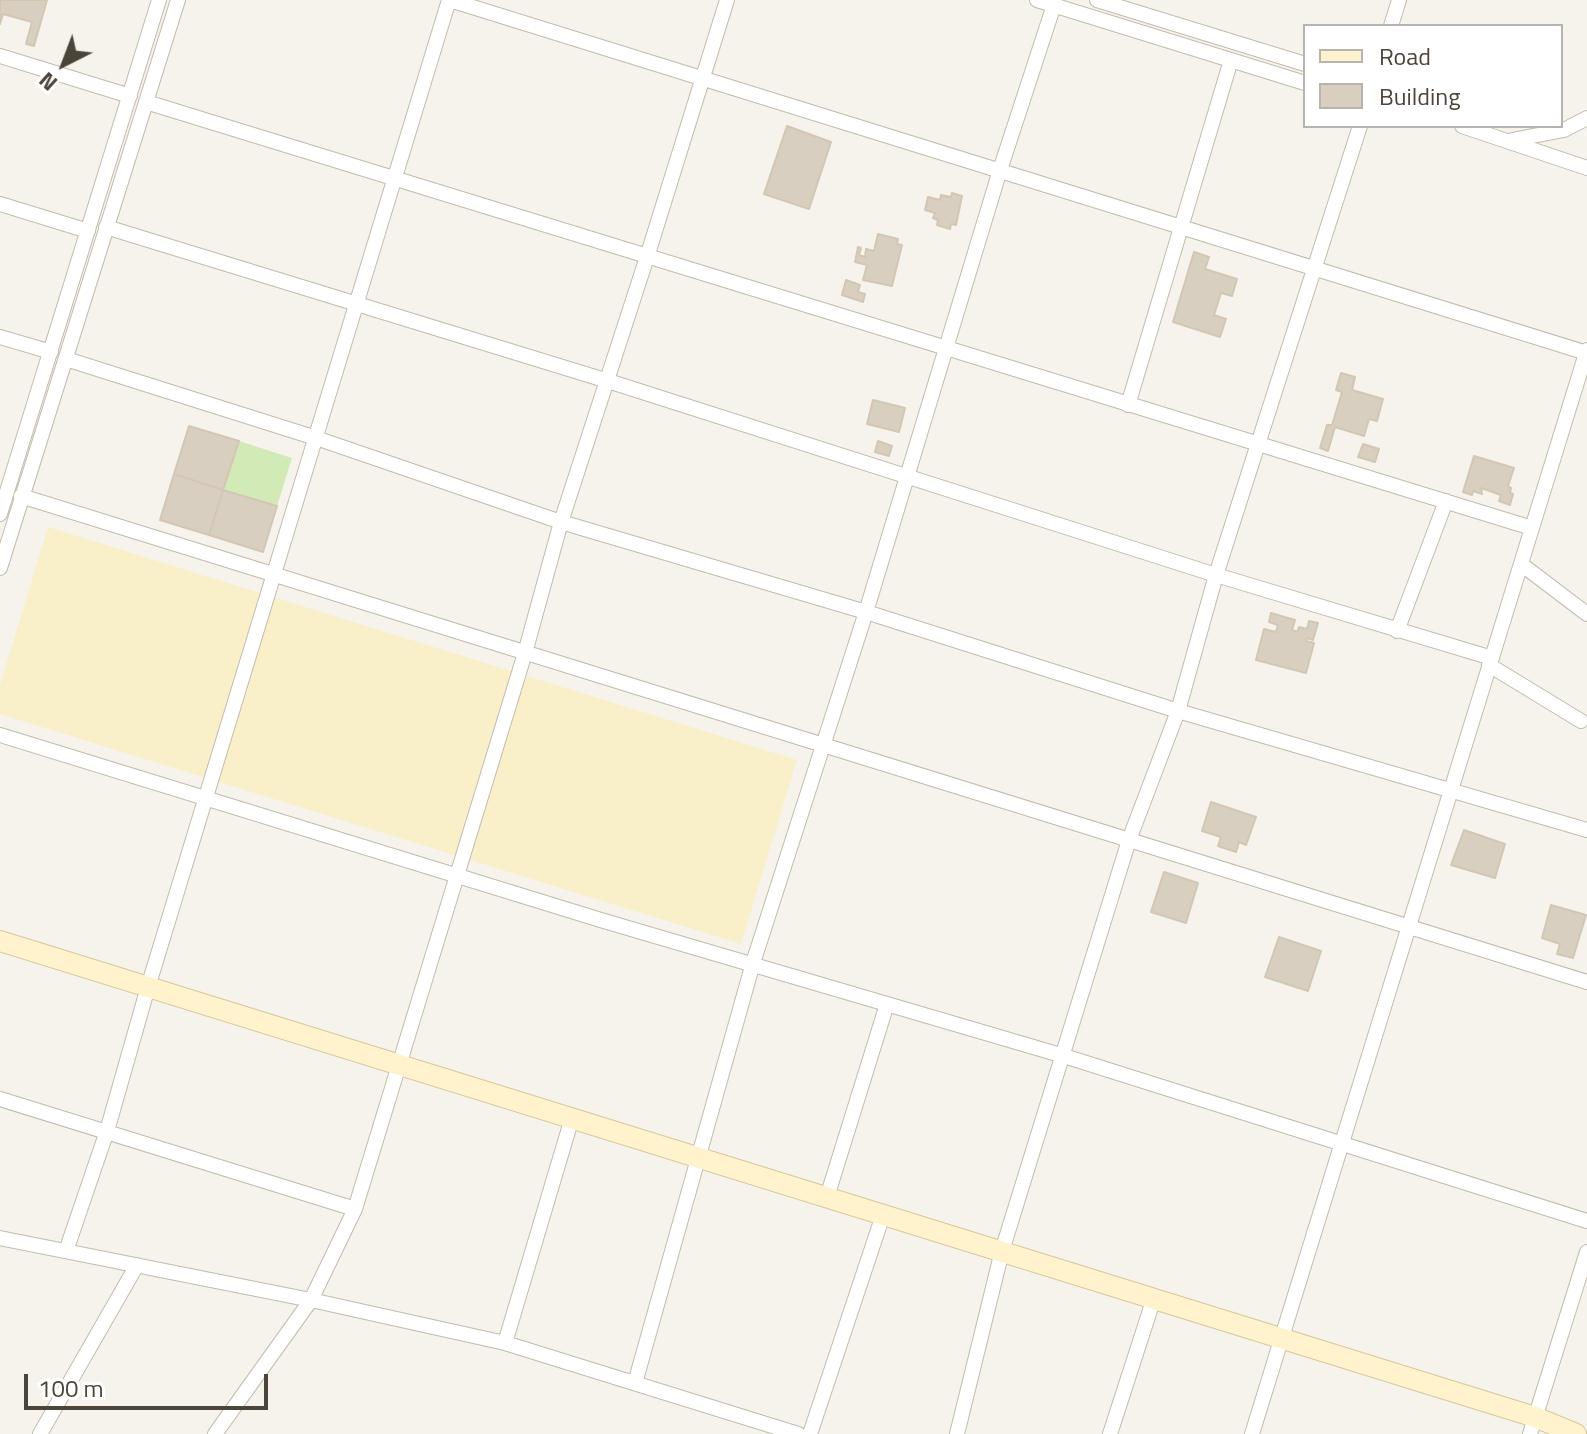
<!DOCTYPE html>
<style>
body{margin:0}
#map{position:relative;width:1587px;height:1434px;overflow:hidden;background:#f6f3ec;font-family:"Titillium Web",sans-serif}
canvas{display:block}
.legend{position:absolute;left:1303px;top:24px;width:260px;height:104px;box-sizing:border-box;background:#fff;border:2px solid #b7b4b0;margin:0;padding:10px 14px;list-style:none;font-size:24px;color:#4b4439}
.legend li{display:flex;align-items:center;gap:16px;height:40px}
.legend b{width:40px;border:2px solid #b7b4b0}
.north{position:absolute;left:24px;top:24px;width:80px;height:80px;-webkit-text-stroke:6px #fff;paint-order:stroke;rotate:222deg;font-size:22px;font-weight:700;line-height:32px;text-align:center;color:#4b4439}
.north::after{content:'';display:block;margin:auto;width:28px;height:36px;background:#4b4439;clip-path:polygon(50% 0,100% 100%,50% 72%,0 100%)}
.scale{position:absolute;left:24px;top:1374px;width:244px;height:36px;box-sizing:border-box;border:4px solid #4b4439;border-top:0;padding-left:10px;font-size:24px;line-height:28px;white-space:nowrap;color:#4b4439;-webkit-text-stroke:6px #fff;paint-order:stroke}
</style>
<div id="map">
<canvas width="1587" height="1434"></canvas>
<ul class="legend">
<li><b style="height:10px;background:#fff3cd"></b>Road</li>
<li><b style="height:22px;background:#d8cfc1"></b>Building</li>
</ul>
<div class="north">N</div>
<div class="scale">100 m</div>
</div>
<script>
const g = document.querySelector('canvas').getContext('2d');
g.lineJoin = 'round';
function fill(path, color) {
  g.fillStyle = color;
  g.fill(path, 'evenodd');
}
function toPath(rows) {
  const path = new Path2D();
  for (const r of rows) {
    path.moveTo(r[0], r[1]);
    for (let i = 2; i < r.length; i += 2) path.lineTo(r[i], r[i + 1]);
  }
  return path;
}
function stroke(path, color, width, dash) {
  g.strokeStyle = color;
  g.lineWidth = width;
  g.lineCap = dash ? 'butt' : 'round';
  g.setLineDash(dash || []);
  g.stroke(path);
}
fill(toPath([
 [239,441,292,458,277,506,223,490]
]), '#d2eab5');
fill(toPath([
 [48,527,797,760,741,944,0,714,0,685]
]), '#f9efc9');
const building = toPath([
 [0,0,47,0,34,46,26,44,32,22,3,14,0,24,0,0],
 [787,126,831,142,809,209,764,194,787,126],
 [952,193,962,196,956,225,951,224,950,229,937,225,938,220,933,218,935,213,925,210,928,197,940,200,941,195,951,197,952,193],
 [878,234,898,239,897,244,902,245,892,286,863,280,867,265,855,262,858,247,861,248,859,255,865,257,866,249,874,251,878,234],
 [1194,252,1209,257,1205,269,1237,279,1232,296,1221,293,1214,315,1226,319,1220,337,1173,322,1194,252],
 [846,280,860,285,858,292,865,294,863,302,842,295,846,280],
 [1341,373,1355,377,1352,390,1383,399,1377,421,1369,419,1364,436,1335,427,1328,451,1320,448,1327,425,1332,425,1342,392,1336,390,1341,373],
 [873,400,905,408,899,432,867,424,873,400],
 [189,426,239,441,223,490,174,474,189,426],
 [878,441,892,446,889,456,875,452,878,441],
 [1363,444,1379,449,1375,462,1358,457,1363,444],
 [1474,456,1514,468,1508,486,1511,488,1510,493,1513,494,1510,505,1499,501,1501,495,1481,488,1482,494,1473,491,1472,495,1463,492,1474,456],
 [174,474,223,490,209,535,160,520,174,474],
 [223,490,277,506,263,552,209,535,223,490],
 [1271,613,1295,620,1292,630,1297,632,1299,627,1307,629,1309,621,1318,623,1313,640,1307,638,1306,641,1314,643,1306,673,1256,660,1264,629,1276,632,1278,625,1269,622,1271,613],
 [1211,802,1256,817,1246,845,1239,842,1236,852,1218,846,1221,837,1202,831,1211,802],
 [1464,830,1505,844,1495,878,1451,865,1464,830],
 [1164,872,1198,883,1186,923,1151,912,1164,872],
 [1551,905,1586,915,1573,958,1557,954,1560,944,1542,938,1551,905],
 [1279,937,1321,951,1308,991,1265,977,1279,937]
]);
fill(building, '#d8cfc1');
stroke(building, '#d3c7b4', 2);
const street = toPath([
 [450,0,1587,353],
 [1037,0,1305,83],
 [1097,0,1305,64],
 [1391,26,1399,0],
 [0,56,130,96],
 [146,102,1532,528],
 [1462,126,1587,168],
 [1512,140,1564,130,1587,118],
 [0,204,88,231],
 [106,227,608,381,1216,575,1492,658],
 [0,337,51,352],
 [66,359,316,438,561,522,866,612,1178,711,1587,830],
 [1128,405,1231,60],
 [21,496,1587,982],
 [0,514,159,0],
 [1521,564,1587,614],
 [0,568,178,0],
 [1397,631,1446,501],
 [1489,665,1581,721],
 [0,735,604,921,1064,1056,1587,1221],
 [0,1099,355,1209],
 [827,1197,887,1004],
 [0,1238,311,1300,505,1343,798,1434],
 [66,1251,107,1131,148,987,449,0],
 [505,1343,572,1118],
 [635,1383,753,963,866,612,1000,170,1054,5],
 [40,1434,137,1265],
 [215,1434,311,1300,355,1209,525,653,561,522,647,257,727,0],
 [810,1434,883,1215],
 [957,1434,1002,1251,1129,840,1178,711,1216,575,1360,126],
 [1110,1434,1154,1298],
 [1252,1434,1587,350],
 [1530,1434,1587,1252]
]);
const secondary = toPath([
 [0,941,1535,1417,1576,1434]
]);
stroke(street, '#c2bbae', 16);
stroke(secondary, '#d6c79b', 22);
stroke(street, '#fff', 14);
stroke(secondary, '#fff3cd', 20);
</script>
